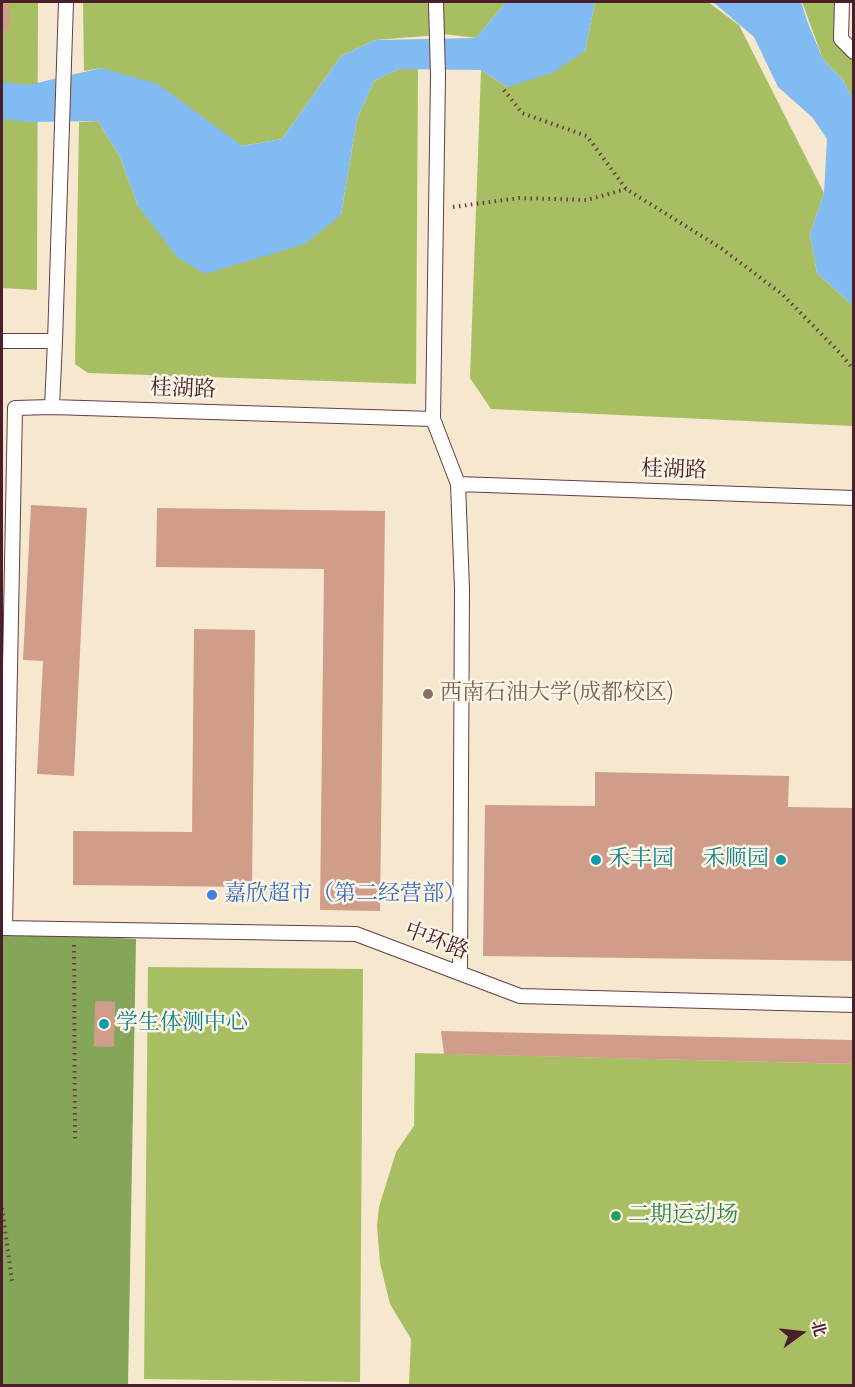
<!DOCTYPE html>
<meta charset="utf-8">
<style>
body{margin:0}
#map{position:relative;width:855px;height:1387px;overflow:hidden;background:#f6e8cf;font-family:Cardo,"Noto Serif SC",serif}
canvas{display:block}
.frame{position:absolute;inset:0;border:3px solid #4a1f2b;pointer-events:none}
.north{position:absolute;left:771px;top:1303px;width:60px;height:60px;-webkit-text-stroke:4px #fcf5e5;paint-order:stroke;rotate:75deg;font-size:16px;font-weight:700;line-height:24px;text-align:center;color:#4a1f2b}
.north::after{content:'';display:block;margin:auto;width:21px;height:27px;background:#4a1f2b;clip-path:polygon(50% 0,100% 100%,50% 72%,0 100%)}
</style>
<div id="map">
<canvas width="855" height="1387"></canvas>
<div class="frame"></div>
<div class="north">北</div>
</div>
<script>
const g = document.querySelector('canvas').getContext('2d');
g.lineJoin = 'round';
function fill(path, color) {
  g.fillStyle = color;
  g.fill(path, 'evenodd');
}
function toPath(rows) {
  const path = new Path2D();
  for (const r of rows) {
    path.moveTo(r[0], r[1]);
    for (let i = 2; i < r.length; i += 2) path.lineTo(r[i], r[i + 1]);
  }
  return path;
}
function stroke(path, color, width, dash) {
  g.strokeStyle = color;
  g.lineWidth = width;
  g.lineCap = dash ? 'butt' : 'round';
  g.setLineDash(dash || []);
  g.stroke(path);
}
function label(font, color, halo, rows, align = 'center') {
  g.font = font + ' Cardo,"Noto Serif SC",serif';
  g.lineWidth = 5;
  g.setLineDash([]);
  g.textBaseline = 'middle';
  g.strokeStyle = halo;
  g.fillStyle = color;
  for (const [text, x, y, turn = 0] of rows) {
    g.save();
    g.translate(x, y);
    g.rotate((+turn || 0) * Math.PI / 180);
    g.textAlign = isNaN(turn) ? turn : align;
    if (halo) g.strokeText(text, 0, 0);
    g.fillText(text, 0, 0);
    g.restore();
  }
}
fill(toPath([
 [2,2,38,2,37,290,2,288],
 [83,2,436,2,438,35,375,40,341,56,282,139,242,146,101,68,84,71],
 [443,2,506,2,476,38,443,34],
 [595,2,708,2,739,25,824,193,810,234,817,273,853,306,853,426,491,409,470,378,481,70,507,87,585,51],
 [802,2,837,2,836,41,853,55,853,99,843,80,823,59],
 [399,69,418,69,416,384,88,373,75,364,79,122,98,121,120,157,138,206,341,215,357,119,374,81],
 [148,967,363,969,360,1382,144,1379],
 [415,1053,853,1064,853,1385,409,1384,411,1339,390,1304,380,1263,377,1226,379,1207,396,1152,414,1126]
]), '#a7be63');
fill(toPath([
 [2,932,136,939,128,1385,2,1385]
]), '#85a559');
fill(toPath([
 [506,2,595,2,585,51,552,73,507,87,481,70,399,69,374,81,357,119,341,215,305,244,205,274,177,257,138,206,120,157,98,121,28,122,2,119,2,82,28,85,101,68,158,84,242,146,282,139,341,56,375,40,476,38],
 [713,2,801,2,809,26,823,59,843,80,853,99,853,306,817,273,810,234,824,193,827,139,812,117,778,87,754,37]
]), '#82baf2');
fill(toPath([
 [2,2,9,2,9,30,2,30],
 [31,505,87,508,74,776,37,774,43,661,23,660],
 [157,508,385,511,380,911,320,910,324,569,156,567],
 [194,629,255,630,252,887,73,885,73,831,192,832],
 [595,772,789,776,788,807,854,808,854,961,483,956,485,805,595,806],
 [95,1001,115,1002,114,1047,94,1046],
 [441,1031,854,1040,854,1064,444,1054]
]), '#d09d8b');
const service = toPath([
 [436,2,438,76,433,419,458,484,462,589,460,973],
 [842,2,841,39,854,52],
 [2,341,55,341,52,407,433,419],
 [55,341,66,2],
 [458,484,854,498],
 [2,928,356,934,520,996,854,1005],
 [5,928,15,408,52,407]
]);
stroke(service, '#643d44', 16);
stroke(toPath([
 [504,90,522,113,587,136,626,189,721,248,783,295,840,353,854,370],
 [453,207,519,198,587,200,626,189],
 [74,945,75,1140],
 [2,1208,12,1281]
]), '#643d44', 4, [1.5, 4.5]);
stroke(service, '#fff', 14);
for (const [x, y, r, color] of [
 [428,694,6,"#8d6e63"],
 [596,860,6,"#0f9aa8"],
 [781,860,6,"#0f9aa8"],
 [212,895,6,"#3f7fe0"],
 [104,1024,6,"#0f9aa8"],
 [616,1216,6,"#2e9e5b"]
]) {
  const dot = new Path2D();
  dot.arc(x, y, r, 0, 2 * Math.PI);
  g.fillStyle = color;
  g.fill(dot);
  stroke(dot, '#fcf5e5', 2);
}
label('22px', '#4a1f2b', '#fcf5e5', [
 ["桂湖路",183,390,2],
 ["桂湖路",674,471,2],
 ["中环路",436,942,21]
]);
label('22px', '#785e54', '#fcf5e5', [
 ["西南石油大学(成都校区)",440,694]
], 'left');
label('22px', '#0d838f', '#fcf5e5', [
 ["禾丰园",608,860],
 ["禾顺园",769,860,"right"],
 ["学生体测中心",116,1024]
], 'left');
label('22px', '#366cbe', '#fcf5e5', [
 ["嘉欣超市（第二经营部）",224,895]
], 'left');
label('22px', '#27864d', '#fcf5e5', [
 ["二期运动场",628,1216]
], 'left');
</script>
